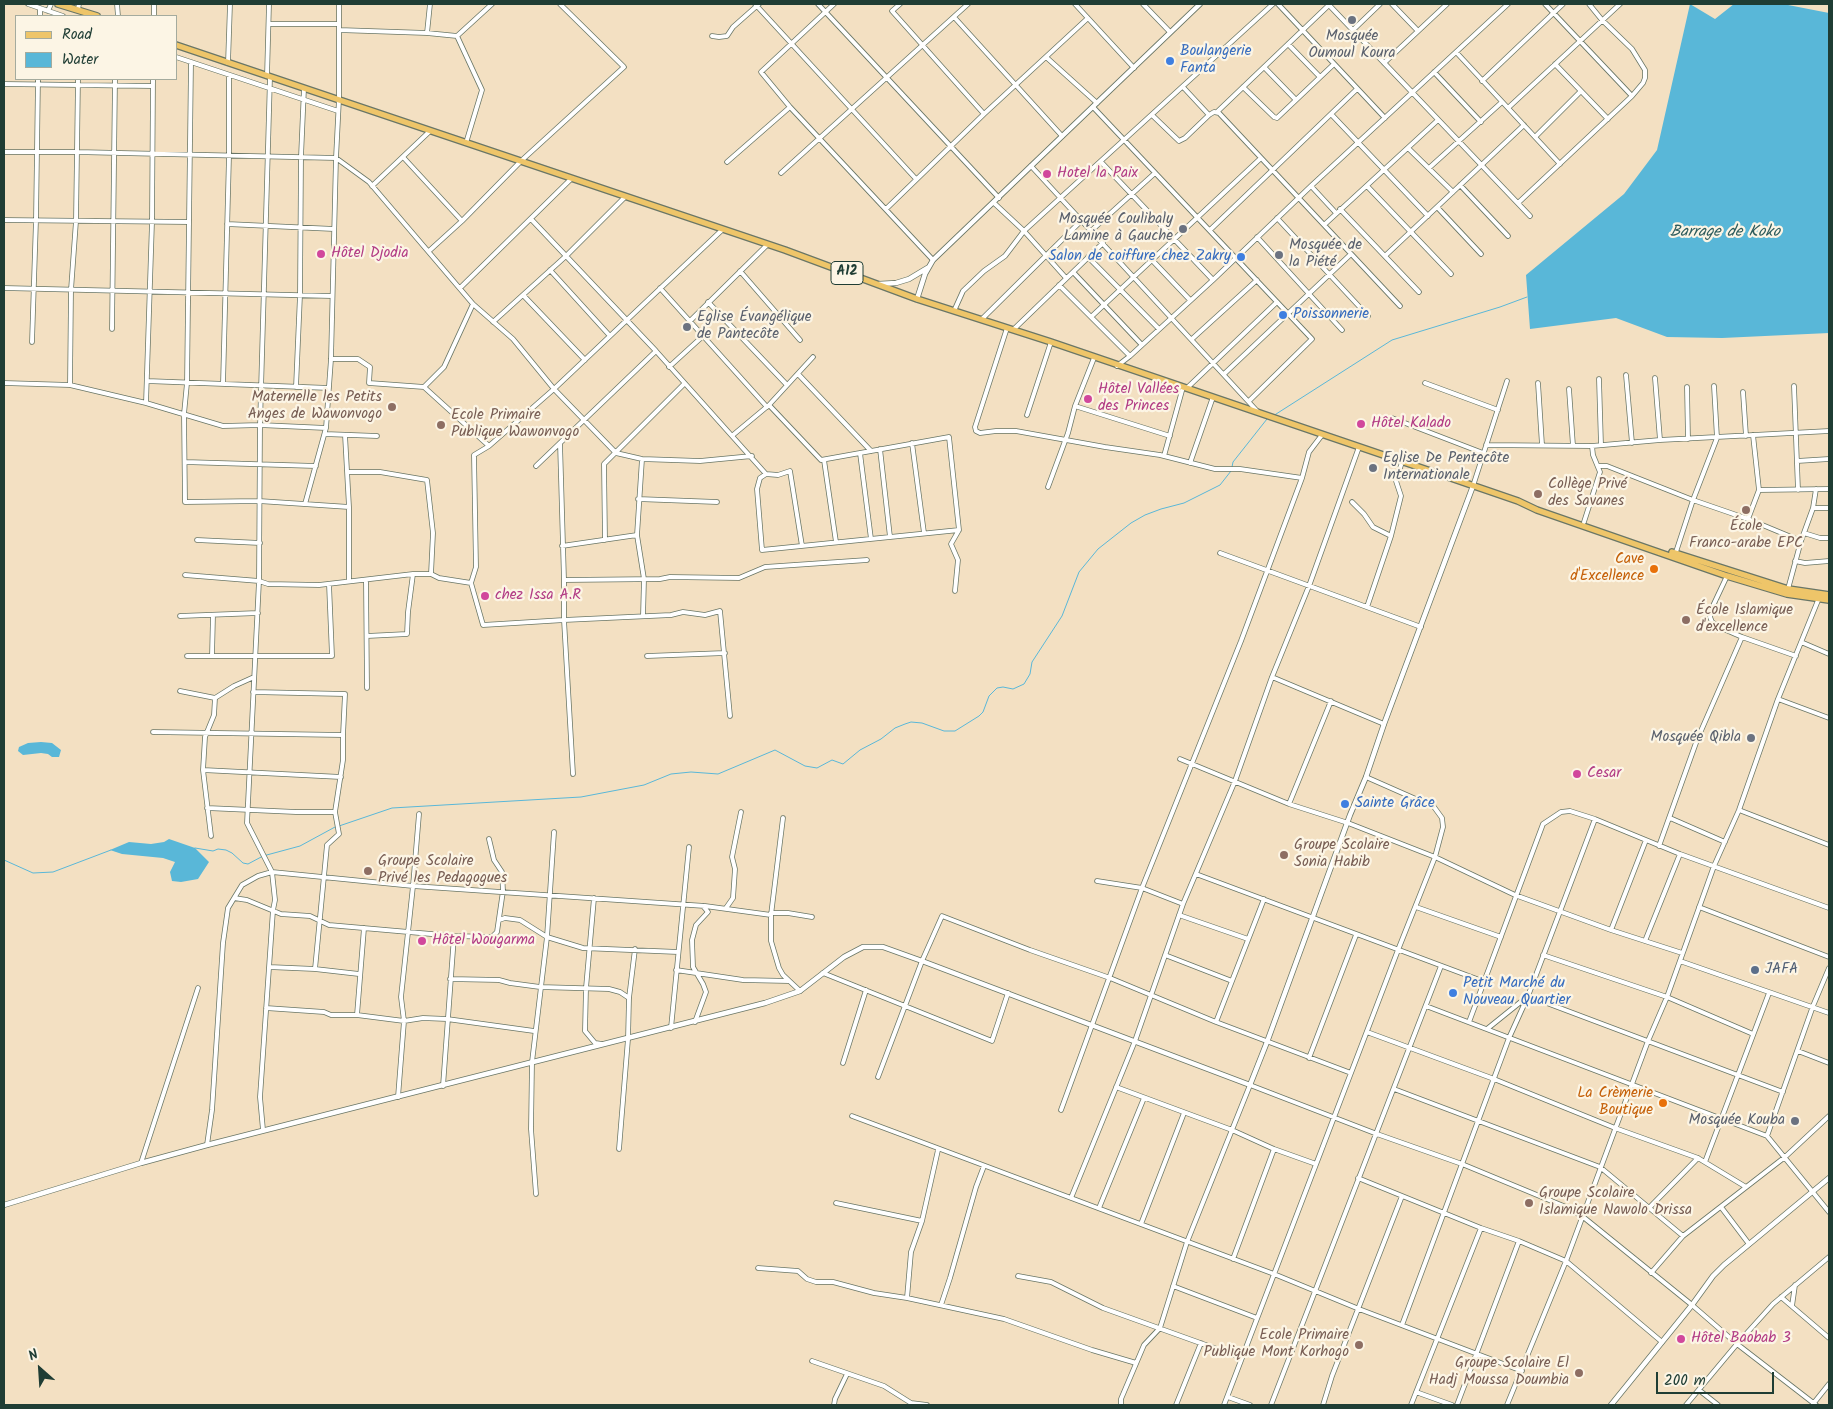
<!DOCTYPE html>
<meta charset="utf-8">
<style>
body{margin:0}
#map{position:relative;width:1833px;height:1409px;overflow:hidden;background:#f3e0c2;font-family:Kalam,sans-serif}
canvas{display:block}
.frame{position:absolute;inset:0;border:5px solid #1f3d34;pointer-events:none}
.legend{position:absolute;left:15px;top:15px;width:162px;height:65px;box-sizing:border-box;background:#fcf5e5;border:1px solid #a4ab9e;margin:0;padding:6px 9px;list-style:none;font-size:15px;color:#1f3d34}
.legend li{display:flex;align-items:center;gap:10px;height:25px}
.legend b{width:25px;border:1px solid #a4ab9e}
.north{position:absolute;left:15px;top:1344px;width:50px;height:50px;-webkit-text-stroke:4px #fcf5e5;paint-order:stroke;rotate:334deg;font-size:14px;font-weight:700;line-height:20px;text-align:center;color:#1f3d34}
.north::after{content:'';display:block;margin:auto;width:18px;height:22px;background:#1f3d34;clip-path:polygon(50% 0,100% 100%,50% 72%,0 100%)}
.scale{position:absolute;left:1656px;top:1372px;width:118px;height:22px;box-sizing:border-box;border:2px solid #1f3d34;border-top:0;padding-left:6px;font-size:15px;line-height:18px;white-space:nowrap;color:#1f3d34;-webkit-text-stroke:4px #fcf5e5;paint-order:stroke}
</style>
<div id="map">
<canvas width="1833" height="1409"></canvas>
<div class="frame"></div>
<ul class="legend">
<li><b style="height:6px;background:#eec569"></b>Road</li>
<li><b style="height:14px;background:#59b7d8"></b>Water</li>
</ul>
<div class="north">N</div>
<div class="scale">200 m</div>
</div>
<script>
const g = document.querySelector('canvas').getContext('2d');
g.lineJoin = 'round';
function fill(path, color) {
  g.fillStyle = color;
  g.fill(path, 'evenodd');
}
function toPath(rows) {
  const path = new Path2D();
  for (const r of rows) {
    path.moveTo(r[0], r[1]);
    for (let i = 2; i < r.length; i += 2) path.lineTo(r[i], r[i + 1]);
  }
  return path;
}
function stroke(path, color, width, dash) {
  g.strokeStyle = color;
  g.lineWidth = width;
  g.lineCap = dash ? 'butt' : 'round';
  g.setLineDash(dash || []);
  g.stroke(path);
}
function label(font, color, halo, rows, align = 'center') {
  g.font = font + ' Kalam,sans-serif';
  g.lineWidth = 4.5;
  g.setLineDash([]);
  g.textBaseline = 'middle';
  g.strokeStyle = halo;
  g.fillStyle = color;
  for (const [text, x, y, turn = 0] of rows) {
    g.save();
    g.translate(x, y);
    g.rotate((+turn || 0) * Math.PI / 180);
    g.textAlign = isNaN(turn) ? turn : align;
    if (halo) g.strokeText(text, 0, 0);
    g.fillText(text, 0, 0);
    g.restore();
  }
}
fill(toPath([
 [1690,4,1715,19,1734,4,1783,4,1829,13,1829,333,1722,338,1667,337,1616,318,1530,329,1526,275,1624,194,1657,150],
 [41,742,52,743,61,750,59,757,52,757,48,754,41,753,23,755,18,751,19,747,28,743],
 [169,839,195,848,209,862,198,879,181,882,172,881,170,872,175,862,163,858,122,854,110,850,129,842,151,844,164,842]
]), '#59b7d8');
stroke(toPath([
 [1273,416,1392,340,1500,307,1527,297],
 [1232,467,1233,462,1267,419],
 [339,826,392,808,581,797,644,785,671,774,691,772,718,774,775,750,805,766,817,768,832,760,843,764,860,750,881,739,895,728,905,724,911,722,922,723,944,731,955,731,979,716,983,712,989,696,997,688,1003,687,1013,689,1024,684,1030,674,1032,662,1062,616,1079,572,1098,549,1131,523,1145,515,1161,509,1184,503,1220,485,1231,471],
 [195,848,213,851,218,849,226,850,232,853,243,863,248,864,263,856,300,846,335,827],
 [4,860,33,873,53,872,111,850]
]), '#59b7d8', 1);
const minor = toPath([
 [28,4,63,16],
 [117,4,118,16],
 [755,4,916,179],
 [818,4,999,198],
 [834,4,761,72,790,107,933,260],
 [900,4,892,11,984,114],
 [1075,4,1134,68],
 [1143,4,1170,32],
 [1278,4,1385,118],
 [1328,4,1530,216],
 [1392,4,1418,31],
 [1589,4,1602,20,1632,49,1645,70,1645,78,1643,83,1632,96],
 [78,9,79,4],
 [48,11,51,4],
 [40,16,40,8],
 [154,16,154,4],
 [954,17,1062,136],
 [269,24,339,24],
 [339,30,427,33,457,36,492,4],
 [1353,30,1380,4],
 [427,33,430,4],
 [457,36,482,90,466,143],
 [712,36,719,37,727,36,733,27,759,4],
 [1288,44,1320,77],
 [1456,52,1560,164],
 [176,57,338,111],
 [1046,57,1097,103],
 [191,62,187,383,184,414,185,502,259,501,349,507],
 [228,63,230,4],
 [1384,63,1447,4],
 [1555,64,1608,119],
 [1264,67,1296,100],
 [1434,72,1481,122],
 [267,76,269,4],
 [1482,81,1563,4],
 [4,84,153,86],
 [1183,87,1209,115,1214,112,1219,113,1400,306],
 [1243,87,1274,117,1277,118,1334,64],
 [1093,107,1312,339,1249,401],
 [1508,108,1620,4],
 [1217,112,1330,4],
 [1331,114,1428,216],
 [1152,115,1179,141,1185,138,1209,115],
 [1535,137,1581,91],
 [1408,148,1453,192],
 [4,152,77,152,336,158,369,182,473,304,513,339,554,389,616,453,642,459,700,461,752,456],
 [403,157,462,221],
 [727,162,790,107],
 [1101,162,1213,280],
 [1031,166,1258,412],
 [1429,168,1502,102],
 [781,173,968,4],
 [1460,185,1508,236],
 [372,186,430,131],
 [1311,186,1336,213],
 [1367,186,1451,274],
 [994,203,1024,231,1066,278],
 [1518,203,1632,96,1545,4],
 [1437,207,1481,254],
 [886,209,984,114,1088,18],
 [1340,209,1419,292],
 [1277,218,1368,316],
 [531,219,656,351,766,474,778,475,790,471,802,546],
 [4,220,189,222],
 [227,224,334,229],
 [1324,225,1438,120],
 [1092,230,1155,173],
 [1210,230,1357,89],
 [1257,237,1342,330],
 [429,251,462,221,521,161,624,67,560,4],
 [1386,255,1524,125],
 [1088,257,1159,329],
 [1152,260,1190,300],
 [550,270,610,336],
 [740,271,800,340],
 [1073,272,1142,345],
 [1059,285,1130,356],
 [4,288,332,296],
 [460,288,572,178],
 [660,288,767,407],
 [523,295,585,360],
 [708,302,787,385],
 [954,311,963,291,984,271,1005,256,1024,231,1273,4],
 [1091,317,1261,158],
 [982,319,1082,220],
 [690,321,767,245],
 [493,322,566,256,625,197],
 [1007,328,975,427,976,431,980,433,996,431,1016,431,1105,447,1160,455,1215,469,1240,469,1302,478],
 [112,329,115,79],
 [1013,330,1103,243],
 [1192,339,1257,280],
 [32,342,36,220,38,79],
 [331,359,358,359,370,367,369,383,424,387,444,367,473,304],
 [1117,366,1130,356,1213,280,1311,186,1508,4],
 [669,367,703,336],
 [798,374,871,451],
 [1224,374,1351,254],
 [1626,375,1632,443],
 [1655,378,1660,440],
 [1599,379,1601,445],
 [147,381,329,388],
 [4,383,70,385,146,403,223,426,260,425,326,428],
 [1425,383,1498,410],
 [1538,383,1542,445],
 [223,384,229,156,229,75],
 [70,385,71,290,76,221,78,79],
 [1794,386,1798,490],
 [296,387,300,295,301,157,304,88],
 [424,387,489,446],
 [1687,387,1688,439],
 [1187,388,1277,302],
 [1569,389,1573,446],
 [1743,392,1746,436],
 [146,403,152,222,153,79],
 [769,405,821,460,949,437,959,530,951,544,958,560,955,591],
 [1075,406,1170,436],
 [1027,415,1051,342],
 [1392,418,1483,453],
 [325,434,377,436],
 [345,435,349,507,349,581],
 [733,435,769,405,813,357],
 [560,443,564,580,564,620,671,615,683,612,705,615,720,611,730,716],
 [912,443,924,533],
 [1486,445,1592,446,1660,440,1829,431],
 [880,449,890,537],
 [860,453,871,539],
 [1164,456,1183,387],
 [642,459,637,535,644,579,643,616],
 [824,460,836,542],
 [1797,461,1829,459],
 [185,462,316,466],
 [1190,463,1213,397],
 [536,466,656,351],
 [1598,466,1607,466,1693,500,1748,519,1801,541],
 [348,472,380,472,427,480,433,533,431,574],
 [766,474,760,478,757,489,762,550,959,530],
 [1473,486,1507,381],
 [1048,487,1068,433,1075,406,1094,358],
 [1759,490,1829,489],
 [638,499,717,502],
 [1352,502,1364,514,1373,527,1391,536],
 [305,504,326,428,331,359,336,158,339,99,339,4],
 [1813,508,1829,508],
 [1748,519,1759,490,1753,435],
 [1584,522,1600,472,1593,455,1592,446],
 [1804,533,1820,538,1829,538],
 [197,540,260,543],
 [605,540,604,464,684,384],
 [562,546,637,535],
 [1220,553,1421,627],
 [1675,555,1693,500,1717,438,1714,386],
 [1795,561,1805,563,1829,561],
 [185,575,259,581,268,584,319,585,413,574,431,574,439,578,471,583],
 [1727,576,1711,610,1710,617,1712,622,1719,627,1742,637,1796,656],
 [564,580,660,579,670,577,739,578,765,567,867,560],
 [366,581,367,688],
 [1788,589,1801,541,1813,508,1816,489],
 [1367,607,1391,536,1401,496,1396,481,1402,462],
 [180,616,258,613],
 [367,636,407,634,408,612,413,574],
 [1801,642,1829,654],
 [187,656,332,656,329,584],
 [212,656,213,615],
 [647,656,725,653],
 [1272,677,1384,724],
 [180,691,215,698,234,686,254,677],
 [253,692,345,694,343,735,343,760,335,812,339,834,327,845,315,969,359,974],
 [1778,699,1829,718],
 [153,732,343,735],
 [1180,759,1289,804,1348,823,1435,857,1515,895,1611,930,1682,953],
 [203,770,341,777],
 [573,774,564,620,483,625,471,583,476,567,474,455,489,446,554,389,722,230],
 [1289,804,1331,701],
 [207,808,296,812,335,812],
 [1739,810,1829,845],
 [783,818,771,915,771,941,779,968,783,975,800,991],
 [1670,818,1725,842],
 [211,836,203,770,205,737,214,715,215,698],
 [1659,846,1697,740,1742,637],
 [1196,874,1485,982],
 [1097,881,1142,888,1183,904],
 [234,898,247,900,281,914,310,916,329,925,454,936,492,937,497,932,503,891,502,872,494,860,489,839],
 [594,898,586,988,585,1031,595,1043,602,1044],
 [1416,907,1501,937],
 [1699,907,1829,957],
 [726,908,733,898,735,869,732,857,741,812],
 [771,913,788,913,812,917],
 [1179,915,1248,939],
 [499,920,505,918,520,920,547,937,583,948,678,952],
 [1611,930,1646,840],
 [1645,941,1680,854],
 [1165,955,1232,981],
 [1543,955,1667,997,1753,1034],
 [1680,961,1829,1013],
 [269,967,315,969],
 [676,970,743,980,789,981],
 [823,973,992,1041,1008,993],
 [450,979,499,980,510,983,540,987,609,989,620,992,629,998],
 [1426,1006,1767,1136,1829,1212],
 [266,1008,324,1012,331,1015,357,1015,404,1021,423,1018,447,1019,534,1031],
 [357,1015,364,928],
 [695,1022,706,992,703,984,693,967,692,940,696,925,708,912,703,906],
 [1216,1022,1264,899],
 [1469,1022,1543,824,1561,812,1570,811,1595,819,1680,854,1829,908],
 [671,1028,689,847],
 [1487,1029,1528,996,1783,1092],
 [1367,1032,1494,1079,1615,1128,1698,1158,1746,1187],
 [1798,1051,1829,1063],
 [1309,1058,1356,935],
 [843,1063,866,990],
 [878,1077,922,961,942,916,1030,950,1110,978,1216,1022,1351,1073],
 [443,1086,454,936],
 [1116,1087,1232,1130,1274,1149,1316,1164],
 [1394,1089,1600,1167,1683,1236],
 [398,1097,404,1021,401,997,413,886,419,814],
 [1061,1110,1142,888,1241,641,1302,478,1309,452,1322,435],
 [852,1116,1274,1274,1359,1309,1522,1371],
 [263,1130,260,1097,273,910,275,900,272,872,247,823,259,581,260,425,270,77],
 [1767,1136,1813,1006,1829,968],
 [207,1145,212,1110,223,943,228,908,242,885,258,876,272,872,413,886,705,906,771,915],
 [619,1149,628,1039,629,998,635,949],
 [1705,1162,1769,993],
 [141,1163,198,988],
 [1358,1178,1481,1228,1519,1241,1566,1261,1662,1342],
 [536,1194,531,1129,532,1062,547,937,554,832],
 [1071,1198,1135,1041,1183,904,1235,781,1272,677,1309,586,1359,447],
 [836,1203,922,1221],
 [1721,1207,1749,1244],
 [1099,1208,1144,1098],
 [1649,1208,1698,1158],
 [1141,1224,1184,1113],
 [1233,1259,1274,1149],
 [758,1268,798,1271,807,1279,816,1282,833,1282,874,1293,907,1298,1004,1319,1092,1350,1136,1363],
 [1651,1273,1683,1236,1785,1157,1829,1116],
 [1018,1276,1051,1282,1103,1308,1242,1358],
 [1173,1286,1257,1318],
 [1781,1297,1829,1338],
 [907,1298,911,1252,922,1221,938,1150],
 [941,1305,950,1278,976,1187,984,1166],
 [1792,1306,1795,1285],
 [1402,1325,1509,1038,1528,996,1595,819],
 [812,1361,884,1386,911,1403,927,1405],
 [1699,1390,1718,1405],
 [1416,1392,1452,1405],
 [1228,1397,1250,1405],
 [1813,1404,1829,1384],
 [834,1405,835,1399,847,1374],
 [1121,1405,1121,1399,1144,1345,1160,1328,1187,1242,1250,1085,1377,1134,1462,1164,1566,1207,1582,1216,1692,1305,1737,1344,1816,1405],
 [1176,1405,1201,1343],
 [1224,1405,1398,950,1435,857,1443,827,1442,818,1434,807,1366,777],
 [1271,1405,1441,966],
 [1323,1405,1332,1376,1402,1196],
 [1411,1405,1481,1228],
 [1457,1405,1519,1241],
 [1507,1405,1566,1261,1648,1041,1667,997,1714,866,1739,810,1778,699,1819,598],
 [1686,1405,1737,1344,1773,1304,1829,1257]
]);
const tertiary = toPath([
 [879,284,896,283,909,279,929,267],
 [917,299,925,274,933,260,1200,4],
 [4,1205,141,1163,207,1145,765,1003,800,991,844,957,863,947,883,947,922,961,1250,1085,1267,1042,1350,815,1366,777,1384,724,1473,486],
 [1611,1405,1692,1305,1713,1276,1724,1265,1829,1178]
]);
const primary = toPath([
 [58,4,97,16],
 [176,45,785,250,917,299,1051,342,1448,477,1518,501,1537,510,1727,576,1787,594,1829,600],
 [1672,552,1788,589,1829,595]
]);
stroke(minor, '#697666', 5.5);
stroke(tertiary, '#697666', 6);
stroke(primary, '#697666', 8);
stroke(minor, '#fff', 4);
stroke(tertiary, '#fff', 4.5);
stroke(primary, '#eec569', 5.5);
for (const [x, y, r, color] of [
 [1352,20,5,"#6b7280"],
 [1170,61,5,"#3f7fe0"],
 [1047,174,5,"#d1479c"],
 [1183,229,5,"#6b7280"],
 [321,254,5,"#d1479c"],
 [1279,255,5,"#6b7280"],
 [1241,257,5,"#3f7fe0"],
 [1283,315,5,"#3f7fe0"],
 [687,327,5,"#6b7280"],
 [1088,399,5,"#d1479c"],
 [392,407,5,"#8d6e63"],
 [1361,424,5,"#d1479c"],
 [441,425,5,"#8d6e63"],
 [1373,468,5,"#6b7280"],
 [1538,494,5,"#8d6e63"],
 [1746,510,5,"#8d6e63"],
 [1654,569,5,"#e8710a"],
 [485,596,5,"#d1479c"],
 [1686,620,5,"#8d6e63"],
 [1751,738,5,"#6b7280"],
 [1577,774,5,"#d1479c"],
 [1345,804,5,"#3f7fe0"],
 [1284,855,5,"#8d6e63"],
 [368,871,5,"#8d6e63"],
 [422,941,5,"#d1479c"],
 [1755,970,5,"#5c6f8a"],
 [1453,993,5,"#3f7fe0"],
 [1663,1103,5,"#e8710a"],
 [1795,1121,5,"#6b7280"],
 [1529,1203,5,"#8d6e63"],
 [1681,1339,5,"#d1479c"],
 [1359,1345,5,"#8d6e63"],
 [1579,1373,5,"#8d6e63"]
]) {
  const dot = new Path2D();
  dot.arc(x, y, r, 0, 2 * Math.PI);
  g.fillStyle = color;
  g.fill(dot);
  stroke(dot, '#fcf5e5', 2);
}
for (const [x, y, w] of [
 [847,273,32]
]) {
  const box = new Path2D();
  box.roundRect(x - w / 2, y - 11.5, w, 23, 4);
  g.fillStyle = '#fcf5e5';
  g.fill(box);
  stroke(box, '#1f3d34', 1);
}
label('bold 14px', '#1f3d34', null, [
 ["A12",847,273]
]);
label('15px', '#5b616d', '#fcf5e5', [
 ["Mosquée",1352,37,"center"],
 ["Oumoul Koura",1352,54,"center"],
 ["Mosquée Coulibaly",1173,220],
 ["Lamine à Gauche",1173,237],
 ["Mosquée de",1289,246,"left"],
 ["la Piété",1289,263,"left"],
 ["Eglise Évangélique",697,318,"left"],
 ["de Pantecôte",697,335,"left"],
 ["Eglise De Pentecôte",1383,459,"left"],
 ["Internationale",1383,476,"left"],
 ["Mosquée Qibla",1741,738],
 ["Mosquée Kouba",1785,1121]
], 'right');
label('15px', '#366cbe', '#fcf5e5', [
 ["Boulangerie",1180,52],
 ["Fanta",1180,69],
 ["Salon de coiffure chez Zakry",1231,257,"right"],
 ["Poissonnerie",1293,315],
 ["Sainte Grâce",1355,804],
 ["Petit Marché du",1463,984],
 ["Nouveau Quartier",1463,1001]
], 'left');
label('15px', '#b23c85', '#fcf5e5', [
 ["Hotel la Paix",1057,174],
 ["Hôtel Djodia",331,254],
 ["Hôtel Vallées",1098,390],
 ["des Princes",1098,407],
 ["Hôtel Kalado",1371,424],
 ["chez Issa A.R",495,596],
 ["Cesar",1587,774],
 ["Hôtel Wougarma",432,941],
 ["Hôtel Baobab 3",1691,1339]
], 'left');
label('15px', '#785e54', '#fcf5e5', [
 ["Maternelle les Petits",382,398,"right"],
 ["Anges de Wawonvogo",382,415,"right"],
 ["Ecole Primaire",451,416],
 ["Publique Wawonvogo",451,433],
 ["Collège Privé",1548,485],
 ["des Savanes",1548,502],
 ["École",1746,527,"center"],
 ["Franco-arabe EPC",1746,544,"center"],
 ["École Islamique",1696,611],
 ["d'excellence",1696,628],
 ["Groupe Scolaire",1294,846],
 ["Sonia Habib",1294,863],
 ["Groupe Scolaire",378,862],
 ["Privé les Pedagogues",378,879],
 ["Groupe Scolaire",1539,1194],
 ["Islamique Nawolo Drissa",1539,1211],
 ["Ecole Primaire",1349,1336,"right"],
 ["Publique Mont Korhogo",1349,1353,"right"],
 ["Groupe Scolaire El",1569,1364,"right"],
 ["Hadj Moussa Doumbia",1569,1381,"right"]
], 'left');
label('15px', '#c56008', '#fcf5e5', [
 ["Cave",1644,560],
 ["d'Excellence",1644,577],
 ["La Crèmerie",1653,1094],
 ["Boutique",1653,1111]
], 'right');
label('15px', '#4e5e75', '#fcf5e5', [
 ["JAFA",1765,970]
], 'left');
label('italic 16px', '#2e5c5d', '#fcf5e5', [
 ["Barrage de Koko",1725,233]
]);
</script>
